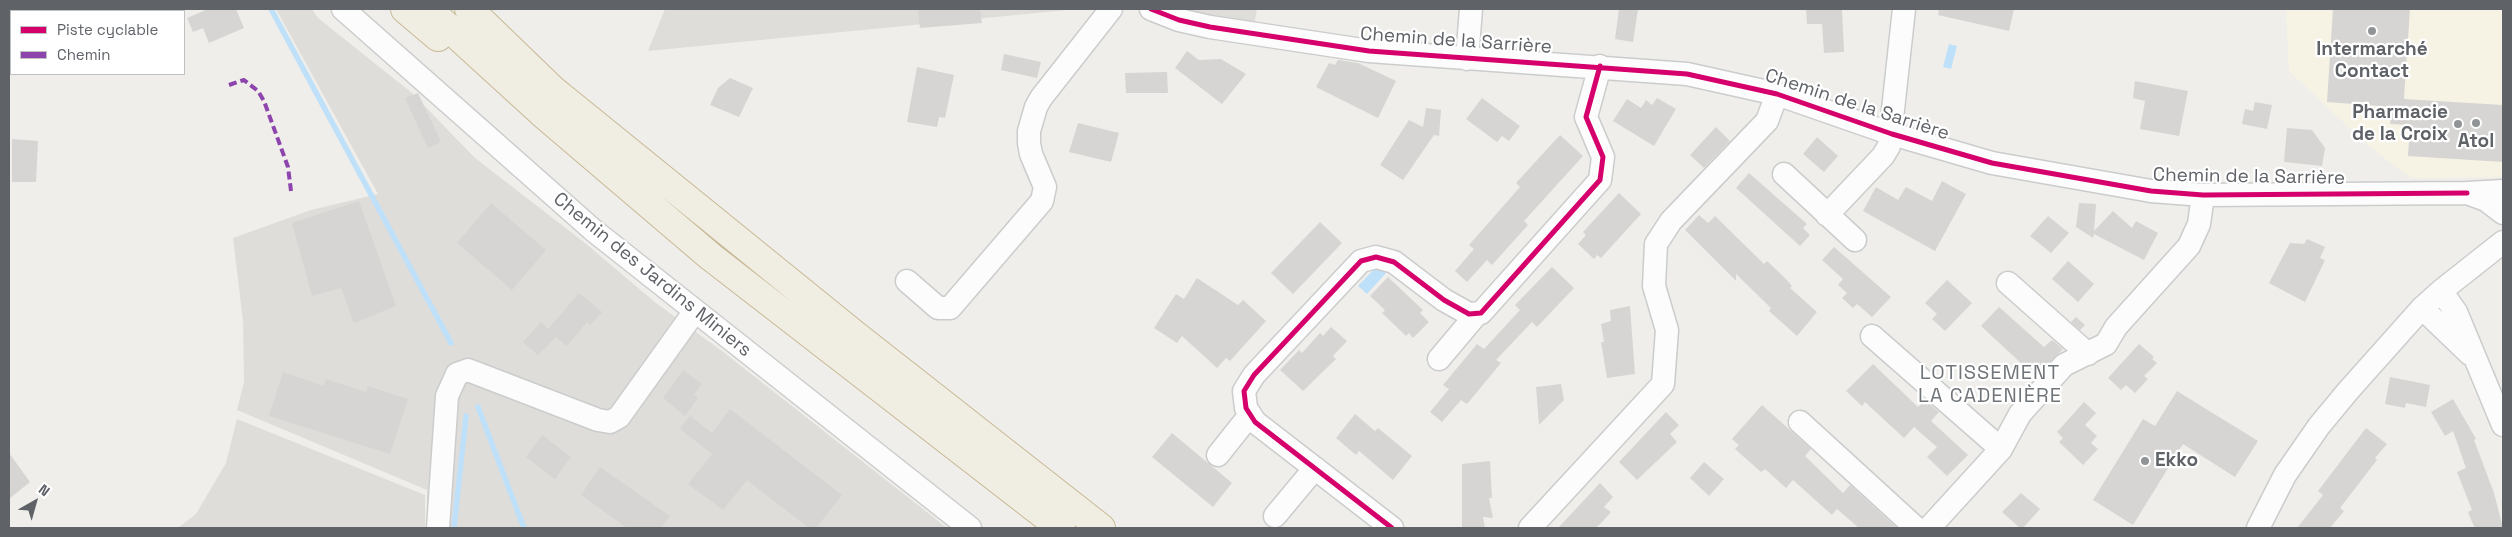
<!DOCTYPE html>
<meta charset="utf-8">
<style>
body{margin:0}
#map{position:relative;width:2512px;height:537px;overflow:hidden;background:#efeeea;font-family:"Space Grotesk",sans-serif}
canvas{display:block}
.frame{position:absolute;inset:0;border:10px solid #5f6368;pointer-events:none}
.legend{position:absolute;left:10px;top:10px;width:175px;height:65px;box-sizing:border-box;background:#fff;border:1px solid #bfc1c3;margin:0;padding:6px 9px;list-style:none;font-size:15px;color:#5f6368}
.legend li{display:flex;align-items:center;gap:10px;height:25px}
.legend b{width:25px;border:1px solid #bfc1c3}
.north{position:absolute;left:10px;top:477px;width:50px;height:50px;-webkit-text-stroke:4px #fff;paint-order:stroke;rotate:38deg;font-size:14px;font-weight:700;line-height:20px;text-align:center;color:#5f6368}
.north::after{content:'';display:block;margin:auto;width:18px;height:22px;background:#5f6368;clip-path:polygon(50% 0,100% 100%,50% 72%,0 100%)}
</style>
<div id="map">
<canvas width="2512" height="537"></canvas>
<div class="frame"></div>
<ul class="legend">
<li><b style="height:6px;background:#d6006c"></b>Piste cyclable</li>
<li><b style="height:6px;background:#8e44ad"></b>Chemin</li>
</ul>
<div class="north">N</div>
</div>
<script>
const g = document.querySelector('canvas').getContext('2d');
g.lineJoin = 'round';
function fill(path, color) {
  g.fillStyle = color;
  g.fill(path, 'evenodd');
}
function toPath(rows) {
  const path = new Path2D();
  for (const r of rows) {
    path.moveTo(r[0], r[1]);
    for (let i = 2; i < r.length; i += 2) path.lineTo(r[i], r[i + 1]);
  }
  return path;
}
function stroke(path, color, width, dash) {
  g.strokeStyle = color;
  g.lineWidth = width;
  g.lineCap = dash ? 'butt' : 'round';
  g.setLineDash(dash || []);
  g.stroke(path);
}
function label(font, color, halo, rows, align = 'center') {
  g.font = font + ' "Space Grotesk",sans-serif';
  g.lineWidth = 4.5;
  g.setLineDash([]);
  g.textBaseline = 'middle';
  g.strokeStyle = halo;
  g.fillStyle = color;
  for (const [text, x, y, turn = 0] of rows) {
    g.save();
    g.translate(x, y);
    g.rotate((+turn || 0) * Math.PI / 180);
    g.textAlign = isNaN(turn) ? turn : align;
    if (halo) g.strokeText(text, 0, 0);
    g.fillText(text, 0, 0);
    g.restore();
  }
}
fill(toPath([
 [2286,9,2503,9,2503,177,2411,178,2370,147,2289,71]
]), '#f7f3e4');
fill(toPath([
 [276,9,312,9,318,18,412,93,475,158,585,243,656,303,722,351,947,528,427,528,427,490,237,410,244,382,243,321,233,238,311,210,378,194],
 [665,9,1077,9,648,51],
 [1130,9,1257,9,1254,25],
 [237,419,425,495,425,528,178,528,196,514,226,463]
]), '#dfddda');
fill(toPath([
 [1949,44,1957,46,1951,69,1943,67],
 [1378,265,1386,273,1367,294,1358,286]
]), '#bfe0f9');
stroke(toPath([
 [271,9,451,343],
 [478,407,524,528],
 [454,528,466,416]
]), '#bfe0f9', 5.5);
fill(toPath([
 [208,9,236,9,244,28,209,43,203,28,193,32,187,18],
 [918,9,980,9,982,23,920,28],
 [1619,9,1638,9,1633,42,1615,39],
 [1806,9,1842,9,1844,52,1824,53,1822,24,1807,24],
 [1939,9,2014,9,2009,31,1938,15],
 [2333,9,2410,9,2404,99,2503,105,2503,162,2408,156,2410,125,2390,124,2392,107,2327,102],
 [1187,51,1199,60,1221,59,1246,74,1222,104,1175,68],
 [1004,54,1041,62,1037,78,1001,70],
 [1338,60,1358,63,1396,81,1378,118,1316,87,1329,63,1335,65],
 [917,67,954,75,945,118,939,117,937,127,907,122],
 [1167,72,1168,93,1126,93,1125,73],
 [730,78,753,88,739,117,710,105,718,88],
 [2135,81,2188,91,2179,136,2140,129,2145,101,2133,98],
 [418,93,441,142,428,148,405,98],
 [1482,98,1520,126,1509,141,1502,136,1497,142,1466,119],
 [1657,98,1676,109,1654,146,1613,121,1627,99,1641,108,1646,100,1652,105],
 [2255,102,2272,105,2267,129,2242,124,2245,109,2253,111],
 [1426,108,1441,110,1439,136,1434,135,1403,180,1380,165,1409,120,1423,127],
 [1078,123,1119,133,1111,162,1069,152],
 [1716,127,1730,141,1704,168,1690,155],
 [2287,128,2312,130,2325,148,2322,166,2284,162],
 [1560,135,1583,156,1524,221,1528,225,1492,265,1487,260,1467,282,1455,271,1474,249,1469,245,1520,187,1516,183],
 [1817,137,1838,156,1824,172,1803,154],
 [12,139,38,141,36,182,12,182],
 [1749,173,1807,224,1803,228,1810,235,1800,246,1736,188],
 [1942,181,1966,194,1935,251,1863,211,1876,187,1898,200,1906,187,1932,201],
 [1619,193,1641,214,1601,258,1597,255,1594,259,1578,244,1586,235,1583,232],
 [359,201,396,306,354,323,341,288,312,296,292,223],
 [491,203,546,250,512,290,457,243],
 [2079,203,2096,204,2094,231,2113,211,2132,228,2136,221,2158,233,2144,260,2094,234,2093,238,2076,227],
 [1699,215,1708,223,1715,216,1764,264,1767,261,1785,278,1792,286,1790,288,1817,312,1797,336,1769,311,1771,308,1736,274,1736,281,1685,230],
 [2048,216,2069,233,2051,253,2030,236],
 [1320,222,1342,243,1293,294,1271,273],
 [2307,239,2325,247,2320,258,2325,260,2305,302,2269,283,2290,243,2304,244],
 [1834,247,1891,297,1872,317,1857,304,1853,308,1842,298,1847,293,1838,285,1843,279,1822,260],
 [2068,261,2094,284,2078,302,2052,279],
 [1552,267,1574,288,1537,327,1532,322,1496,360,1501,363,1467,404,1461,400,1442,422,1430,412,1449,389,1443,385,1477,344,1484,349,1520,310,1515,305],
 [1388,277,1423,310,1420,313,1429,322,1413,338,1409,333,1406,336,1382,313,1385,310,1370,296],
 [1197,278,1238,305,1243,300,1266,321,1230,361,1226,358,1217,368,1182,336,1177,343,1154,328,1176,294,1184,299],
 [1947,280,1972,303,1945,331,1932,319,1937,314,1925,303],
 [579,293,602,312,590,325,587,322,567,346,556,337,538,355,523,342,541,322,548,329],
 [1630,306,1635,374,1607,378,1601,342,1604,342,1601,324,1611,321,1610,310],
 [1999,307,2044,347,2052,340,2063,349,2036,377,1981,326],
 [2076,317,2085,325,2080,330,2071,322],
 [1331,327,1347,341,1333,356,1336,359,1303,391,1280,370,1299,350,1302,353,1320,333,1323,336],
 [2139,344,2154,357,2152,359,2157,363,2144,376,2148,379,2135,393,2126,385,2121,390,2108,378],
 [1873,364,1918,407,1925,400,1939,412,1931,421,1968,455,1947,476,1927,457,1937,447,1914,427,1904,438,1865,402,1862,406,1846,391],
 [683,370,702,384,694,395,698,398,685,416,663,398],
 [283,372,324,386,326,379,366,392,368,386,408,399,390,454,269,416],
 [2390,377,2430,385,2426,407,2406,403,2405,408,2385,404],
 [1561,384,1564,400,1539,425,1536,387],
 [2177,391,2258,441,2235,477,2183,444,2133,525,2093,500,2143,419,2155,426],
 [2453,399,2476,439,2474,440,2494,493,2503,528,2475,528,2472,522,2468,512,2472,510,2457,472,2466,468,2453,431,2445,436,2431,412],
 [2084,402,2096,413,2085,425,2097,436,2091,443,2098,449,2083,465,2059,442,2063,438,2057,432],
 [1762,405,1811,449,1805,456,1843,493,1850,485,1897,528,1859,528,1837,509,1832,515,1793,480,1786,488,1765,469,1761,472,1735,449,1739,445,1732,439],
 [730,409,842,495,816,528,809,528,747,480,723,510,688,484,712,454,680,429,690,416,712,433],
 [1666,412,1679,425,1670,434,1677,442,1637,480,1619,462],
 [1355,414,1375,431,1378,428,1412,456,1393,480,1359,451,1356,455,1336,438],
 [2366,428,2387,444,2375,458,2377,460,2340,508,2344,511,2330,528,2297,528,2323,495,2318,491],
 [1172,433,1232,483,1213,507,1152,457],
 [542,435,571,457,555,479,526,457],
 [9,453,30,482,9,499],
 [1490,461,1492,498,1489,498,1493,518,1483,517,1485,528,1462,528,1462,464],
 [1704,462,1724,479,1709,496,1690,478],
 [600,467,670,516,661,528,627,528,581,495],
 [1600,483,1613,497,1604,507,1611,512,1604,520,1596,528,1558,528],
 [2021,493,2040,509,2023,528,2020,528,2002,512]
]), '#d6d5d3');
const minor = toPath([
 [343,9,593,230,970,528],
 [1151,9,1179,20,1210,27,1369,51,1687,74,1777,94,1892,134,1992,163,2151,191,2203,195,2467,193],
 [1467,59,1471,9],
 [1784,174,1855,240],
 [2503,191,2467,193,2486,200,2503,213],
 [1827,215,1883,156,1889,146,1904,9],
 [907,281,938,308,950,308,1042,201,1045,187,1031,154,1029,143,1029,131,1036,107,1041,98,1111,9],
 [2008,283,2088,354],
 [2441,291,2456,312,2503,425],
 [2422,308,2470,354],
 [1872,336,2001,449],
 [1439,359,1476,315],
 [1800,422,1916,528],
 [1218,455,1249,416],
 [1275,516,1315,468],
 [438,528,447,396,457,374,468,370,598,420,610,422,619,417,695,311],
 [1392,528,1255,422,1246,408,1244,391,1254,375,1361,261,1376,257,1394,262,1444,300,1469,314,1481,313,1600,180,1603,157,1586,117,1600,66],
 [1530,528,1663,384,1667,330,1654,286,1656,244,1671,221,1767,121,1777,94],
 [1929,528,2001,449,2020,414,2064,365,2106,344,2116,327,2189,246,2199,224,2203,195],
 [2258,528,2285,475,2319,426,2348,391,2422,308,2441,291,2503,242]
]);
const highway = toPath([
 [405,9,438,37],
 [428,9,542,113,711,257,1061,528],
 [469,9,554,91,855,335,1101,528]
]);
stroke(minor, '#cbcccc', 25);
stroke(highway, '#c8b996', 30);
stroke(minor, '#fdfcfc', 22);
stroke(highway, '#f0ede3', 28);
stroke(toPath([
 [229,85,244,80,258,91,264,101,288,167,291,191]
]), '#8e44ad', 4, [8, 4]);
stroke(toPath([
 [1151,9,1179,20,1210,27,1369,51,1687,74,1777,94,1892,134,1992,163,2151,191,2203,195,2467,193],
 [1392,528,1255,422,1246,408,1244,391,1254,375,1361,261,1376,257,1394,262,1444,300,1469,314,1481,313,1600,180,1603,157,1586,117,1600,66]
]), '#d6006c', 5);
for (const [x, y, r, color] of [
 [2372,31,5,"#919496"],
 [2476,123,5,"#919496"],
 [2458,124,5,"#919496"],
 [2145,461,5,"#919496"]
]) {
  const dot = new Path2D();
  dot.arc(x, y, r, 0, 2 * Math.PI);
  g.fillStyle = color;
  g.fill(dot);
  stroke(dot, '#fff', 2);
}
label('19px', '#5f6368', '#fff', [
 ["Chemin de la Sarrière",1456,41,4],
 ["Chemin de la Sarrière",1857,105,18],
 ["Chemin de la Sarrière",2249,177,1],
 ["Chemin des Jardins Miniers",652,275,39]
]);
label('bold 19px', '#5f6368', '#fff', [
 ["Intermarché",2372,50],
 ["Contact",2372,72],
 ["Pharmacie",2448,113,"right"],
 ["de la Croix",2448,135,"right"],
 ["Atol",2476,142],
 ["Ekko",2155,461,"left"]
]);
g.letterSpacing = '1px';
label('20px', '#70757a', '#fff', [
 ["LOTISSEMENT",1990,374],
 ["LA CADENIÈRE",1990,397]
]);
g.letterSpacing = '0px';
</script>
